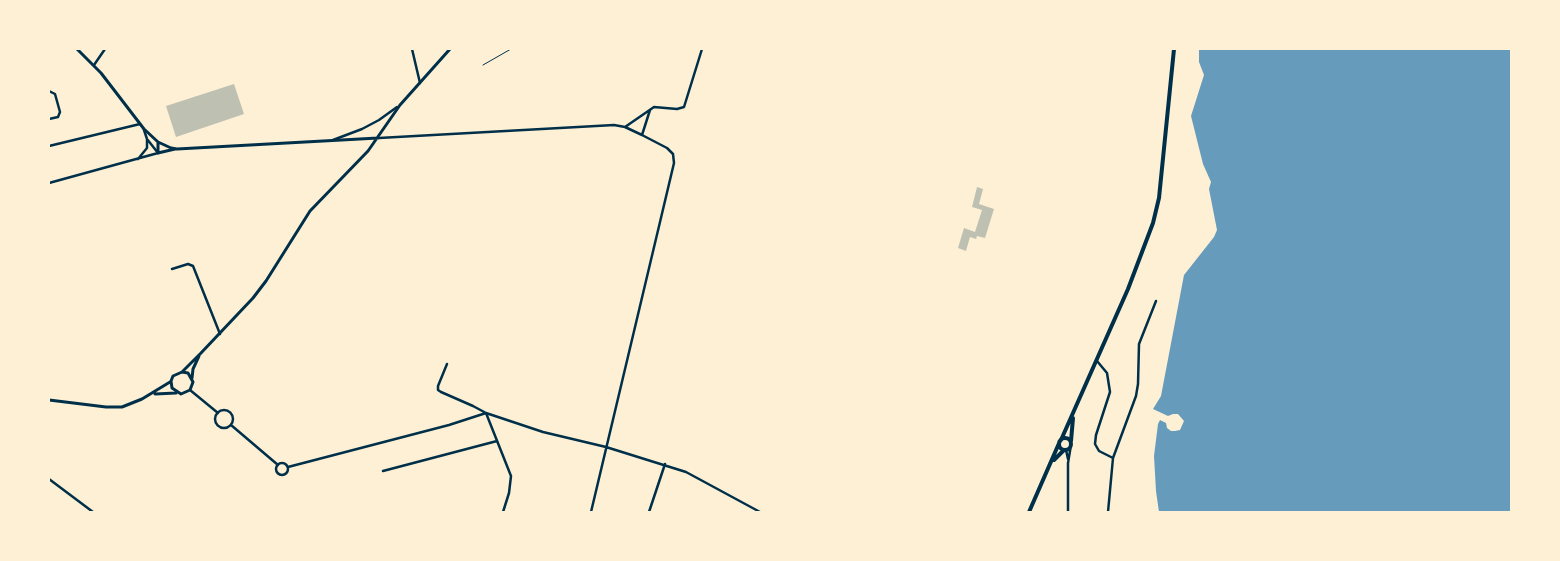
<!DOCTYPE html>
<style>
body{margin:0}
#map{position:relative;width:1560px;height:561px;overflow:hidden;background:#fdf0d5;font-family:"Roboto Serif",serif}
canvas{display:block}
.frame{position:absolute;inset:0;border:50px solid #fdf0d5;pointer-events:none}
</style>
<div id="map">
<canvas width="1560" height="561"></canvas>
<div class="frame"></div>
</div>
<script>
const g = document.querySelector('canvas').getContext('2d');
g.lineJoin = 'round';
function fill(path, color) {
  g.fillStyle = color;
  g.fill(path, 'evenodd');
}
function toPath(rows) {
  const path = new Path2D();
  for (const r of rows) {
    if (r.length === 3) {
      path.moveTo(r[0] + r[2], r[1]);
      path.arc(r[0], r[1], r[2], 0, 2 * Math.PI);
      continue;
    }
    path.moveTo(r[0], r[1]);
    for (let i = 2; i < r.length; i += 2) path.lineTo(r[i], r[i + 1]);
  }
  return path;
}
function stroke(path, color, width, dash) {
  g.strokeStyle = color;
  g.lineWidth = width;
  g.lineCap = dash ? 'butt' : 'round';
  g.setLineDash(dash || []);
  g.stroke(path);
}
fill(toPath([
 [1199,49,1511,49,1511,512,1159,512,1156,491,1154,456,1158,424,1160,420,1166,423,1167,428,1171,431,1175,431,1180,430,1184,421,1178,414,1173,414,1168,416,1153,409,1161,396,1184,275,1214,237,1217,230,1209,189,1211,182,1203,164,1191,116,1204,75,1199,62]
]), '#669bbc');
fill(toPath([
 [234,84,244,114,176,137,166,106],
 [977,187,983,189,979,204,994,209,985,238,977,236,976,239,970,237,966,251,958,248,964,228,975,232,982,210,972,207]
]), '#bec0b2');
stroke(toPath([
 [483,65,511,49]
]), '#003049', 1);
stroke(toPath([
 [412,49,420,83],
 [94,65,105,49],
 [49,91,55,94,60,112,58,117,49,119],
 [625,127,654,107,677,109,684,107,702,49],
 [642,135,650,110],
 [379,138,614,125,625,127,642,135,667,148,673,154,674,163,660,222,591,512],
 [333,140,362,129,379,120,397,107],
 [49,146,140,124],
 [138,159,147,148,147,139],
 [49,183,158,153,147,139,144,130],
 [172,269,188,264,193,266,220,334],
 [1097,361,1107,373,1110,392,1096,435,1095,444,1099,451,1113,458],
 [447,364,438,386,438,390,441,392,473,406,486,413,543,432,606,447,686,472,760,512],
 [190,390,218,413],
 [224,419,9],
 [231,425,278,465],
 [1066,450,1068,459],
 [282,469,6],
 [288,467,449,425,486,413,511,476,509,493,503,512],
 [383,471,497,441],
 [49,479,93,512],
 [649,512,665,464],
 [1068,512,1068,463,1071,445],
 [1108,512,1113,458,1136,396,1138,384,1139,344,1156,301]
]), '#003049', 2.5);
stroke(toPath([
 [77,49,101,73,144,129,158,142,171,148,177,149,378,138],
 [158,142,158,153,175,149],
 [182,372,188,373,193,382,190,390,181,394,172,388,171,381,173,376,182,372,201,353,253,298,266,281,310,211,368,151,400,105,450,49],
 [192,378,193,369,199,356],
 [155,394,176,393],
 [49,400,106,407,122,407,142,399,170,382]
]), '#003049', 3);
stroke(toPath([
 [1065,444,6],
 [1061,440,1128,289,1153,223,1159,198,1174,49],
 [1071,441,1073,418],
 [1054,460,1064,450],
 [1029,512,1060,441]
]), '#003049', 4);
</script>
